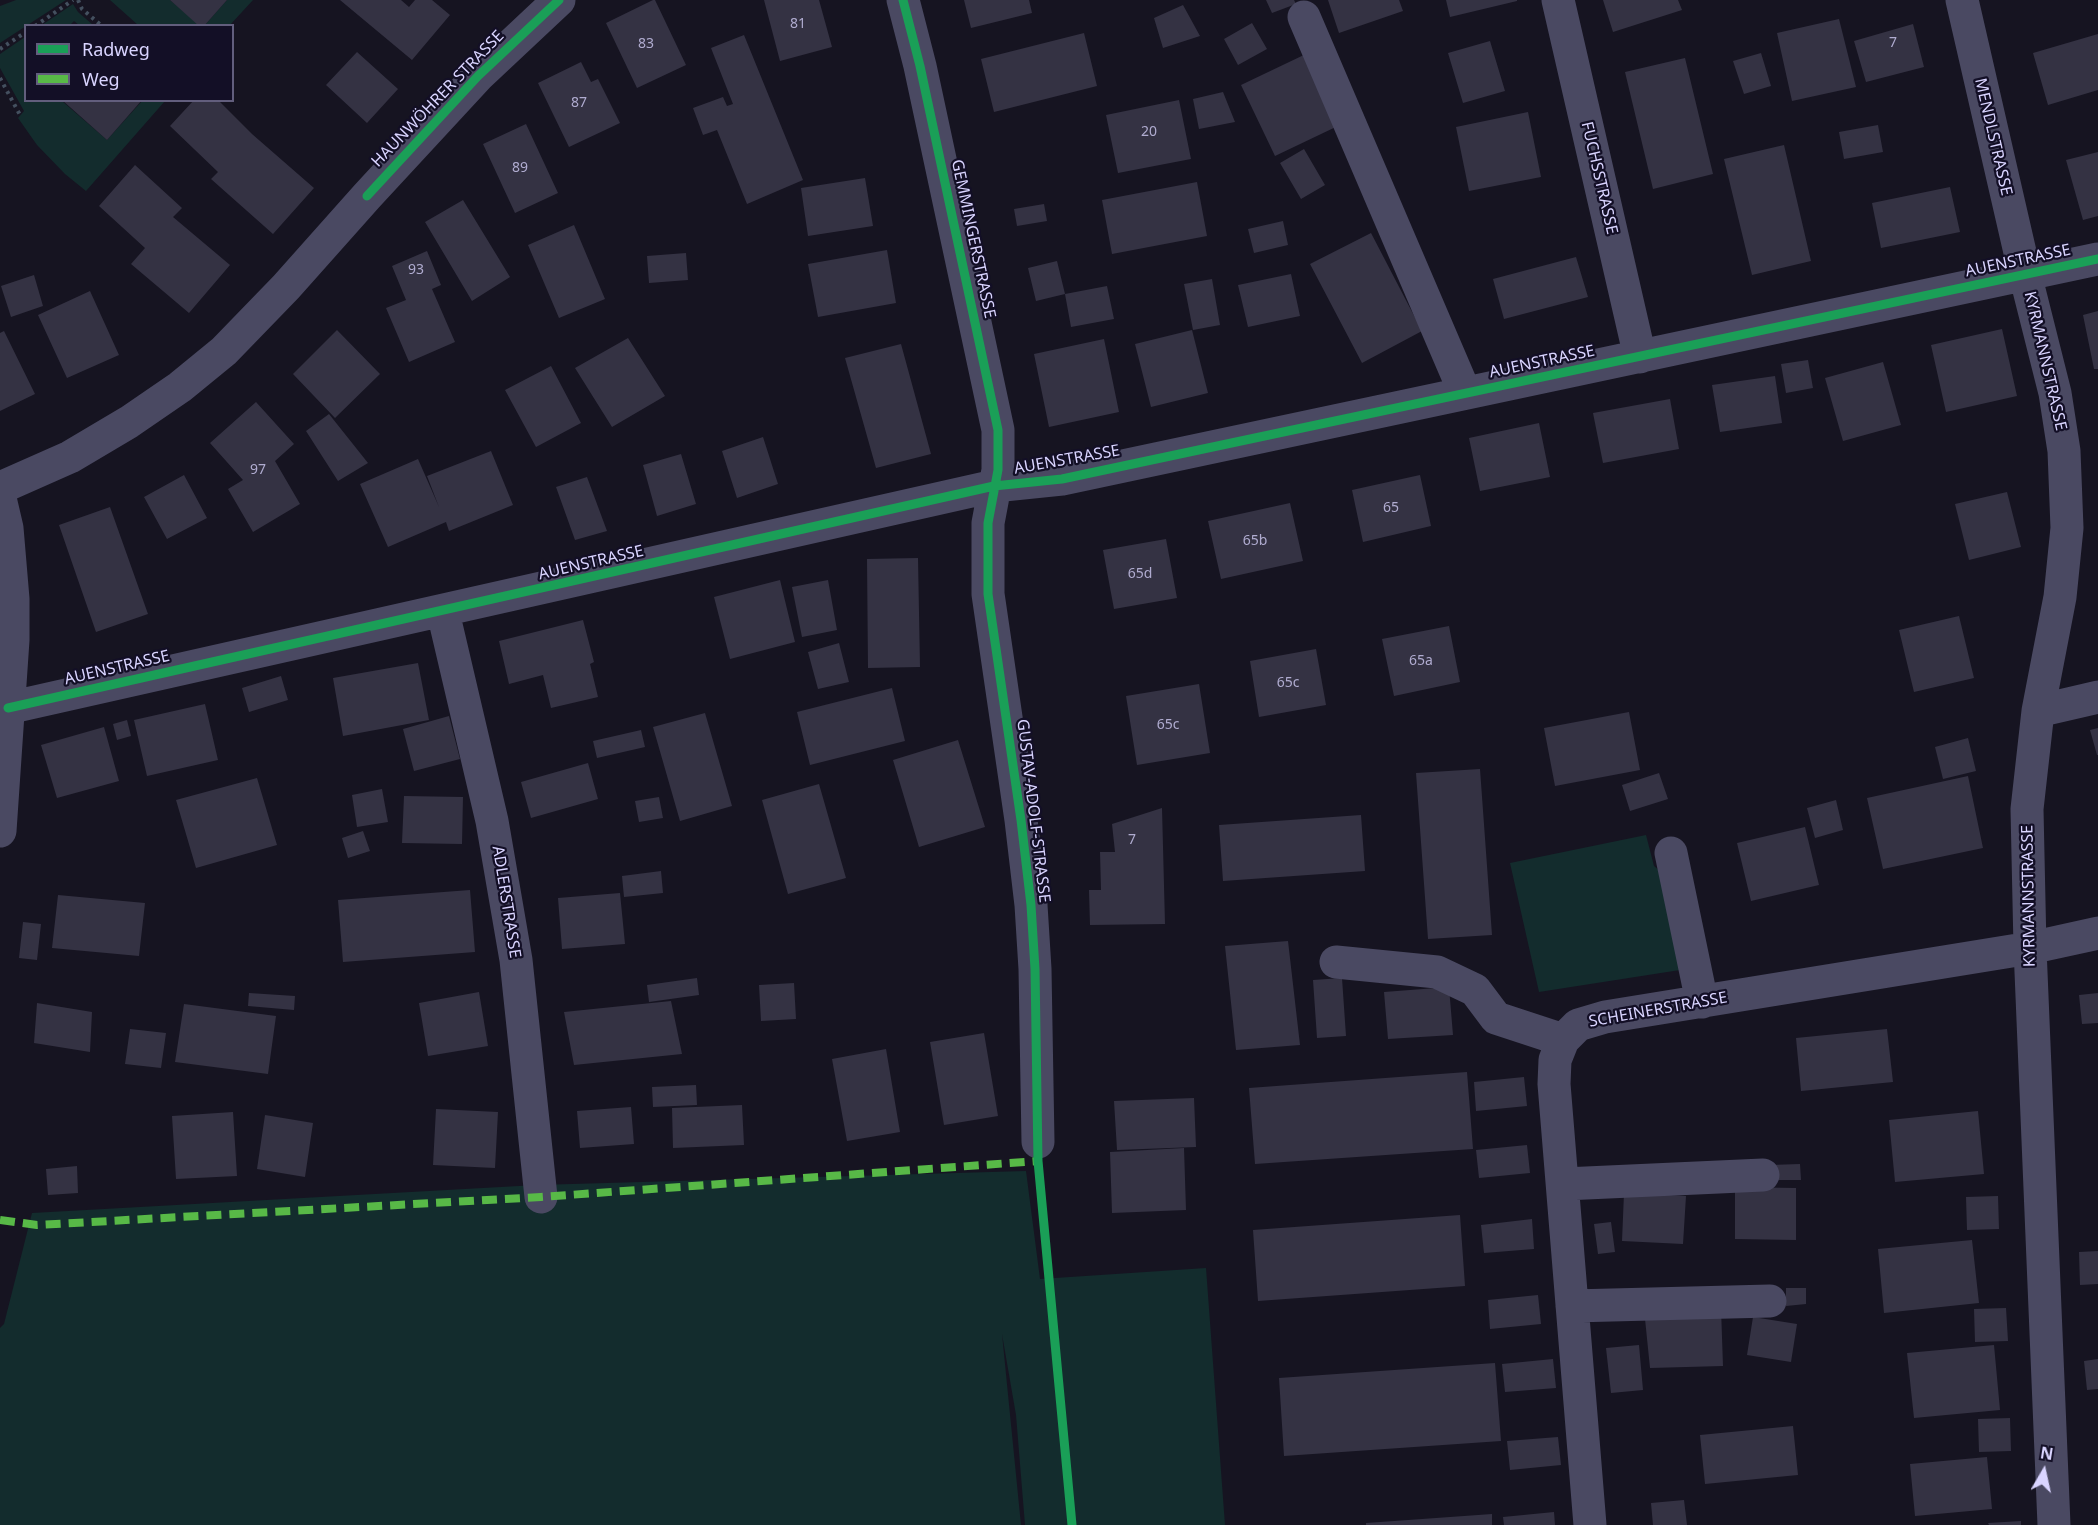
<!DOCTYPE html>
<meta charset="utf-8">
<style>
body{margin:0}
#map{position:relative;width:2098px;height:1525px;overflow:hidden;background:#161421;font-family:"Noto Sans",sans-serif}
canvas{display:block}
.legend{position:absolute;left:24px;top:24px;width:210px;height:78px;box-sizing:border-box;background:#130f26;border:2px solid #625e7d;margin:0;padding:8px 10px;list-style:none;font-size:18px;color:#d9d4ff}
.legend li{display:flex;align-items:center;gap:12px;height:30px}
.legend b{width:30px;border:2px solid #625e7d}
.north{position:absolute;left:2014px;top:1441px;width:60px;height:60px;-webkit-text-stroke:4px #130f26;paint-order:stroke;rotate:9deg;font-size:16px;font-weight:700;line-height:24px;text-align:center;color:#d9d4ff}
.north::after{content:'';display:block;margin:auto;width:21px;height:27px;background:#d9d4ff;clip-path:polygon(50% 0,100% 100%,50% 72%,0 100%)}
</style>
<div id="map">
<canvas width="2098" height="1525"></canvas>
<ul class="legend">
<li><b style="height:8px;background:#1a9f57"></b>Radweg</li>
<li><b style="height:8px;background:#58b947"></b>Weg</li>
</ul>
<div class="north">N</div>
</div>
<script>
const g = document.querySelector('canvas').getContext('2d');
g.lineJoin = 'round';
function fill(path, color) {
  g.fillStyle = color;
  g.fill(path, 'evenodd');
}
function toPath(rows) {
  const path = new Path2D();
  for (const r of rows) {
    path.moveTo(r[0], r[1]);
    for (let i = 2; i < r.length; i += 2) path.lineTo(r[i], r[i + 1]);
  }
  return path;
}
function stroke(path, color, width, dash) {
  g.strokeStyle = color;
  g.lineWidth = width;
  g.lineCap = dash ? 'butt' : 'round';
  g.setLineDash(dash || []);
  g.stroke(path);
}
function label(font, color, halo, rows, align = 'center') {
  g.font = font + ' "Noto Sans",sans-serif';
  g.lineWidth = 4.5;
  g.setLineDash([]);
  g.textBaseline = 'middle';
  g.strokeStyle = halo;
  g.fillStyle = color;
  for (const [text, x, y, turn = 0] of rows) {
    g.save();
    g.translate(x, y);
    g.rotate((+turn || 0) * Math.PI / 180);
    g.textAlign = isNaN(turn) ? turn : align;
    if (halo) g.strokeText(text, 0, 0);
    g.fillText(text, 0, 0);
    g.restore();
  }
}
fill(toPath([
 [16,0,66,0,0,43,0,6],
 [110,0,170,0,199,25,138,25],
 [227,0,253,0,230,25,204,26],
 [73,4,78,12,93,25,79,25,74,21,70,25,42,25],
 [25,37,26,100,62,101,107,140,142,101,165,101,86,191,65,174,37,145,18,118,24,111,0,68,0,54],
 [1646,835,1654,866,1665,875,1680,970,1539,992,1510,863],
 [1026,1171,1040,1279,1206,1268,1225,1525,1025,1525,1016,1415,1002,1334,1021,1525,0,1525,0,1328,4,1324,32,1213,537,1185]
]), '#132c2d');
fill(toPath([
 [170,0,227,0,204,26,199,26],
 [340,0,401,0,409,7,415,0,432,0,450,15,412,60],
 [653,0,655,0,686,65,637,88,606,23],
 [764,0,819,0,832,47,780,61],
 [964,0,1029,0,1032,13,971,28],
 [1266,0,1294,0,1296,4,1272,13],
 [1328,0,1399,0,1403,11,1339,33],
 [1446,0,1517,0,1517,1,1450,17],
 [1603,0,1678,0,1682,10,1613,32],
 [1183,5,1200,36,1163,48,1154,18],
 [1839,19,1856,87,1792,101,1777,33],
 [1252,23,1267,49,1238,65,1224,39],
 [1913,24,1924,67,1866,82,1854,41],
 [1084,33,1097,86,994,112,981,59],
 [2098,34,2098,90,2048,105,2033,53],
 [744,35,803,180,747,204,717,130,703,135,693,108,723,97,727,106,733,104,711,48],
 [1490,41,1505,91,1463,103,1448,53],
 [357,52,398,89,367,123,326,85],
 [1308,53,1342,124,1275,156,1241,85],
 [1761,53,1771,86,1744,94,1733,61],
 [1685,58,1713,174,1653,189,1625,72],
 [581,62,591,82,598,79,620,123,569,147,538,83],
 [1223,92,1235,122,1199,129,1193,99],
 [62,100,142,100,107,140],
 [194,100,218,100,252,134,314,188,273,234,211,179,218,172,170,126],
 [1179,100,1191,159,1118,173,1106,115],
 [1528,112,1541,177,1469,191,1456,127],
 [526,124,558,193,515,213,483,144],
 [1878,125,1883,152,1844,159,1839,132],
 [1784,145,1811,261,1752,275,1724,159],
 [1304,149,1325,185,1301,199,1280,163],
 [2098,152,2098,216,2083,220,2066,160],
 [135,165,182,208,173,217,230,265,189,313,131,264,145,248,99,206],
 [865,178,873,226,808,236,801,188],
 [1197,182,1207,236,1112,254,1102,200],
 [1950,187,1960,232,1881,248,1872,203],
 [463,200,510,277,472,301,425,222],
 [1044,204,1047,221,1017,226,1014,209],
 [1283,221,1288,245,1254,253,1248,229],
 [574,225,605,299,559,318,528,245],
 [1371,233,1422,331,1362,363,1310,264],
 [887,250,896,303,818,317,808,264],
 [427,251,441,285,432,289,455,342,409,362,386,308,406,300,392,266],
 [686,253,688,280,649,283,647,256],
 [1576,257,1588,297,1504,319,1493,279],
 [1057,261,1065,294,1036,301,1028,268],
 [1291,274,1300,316,1248,327,1238,285],
 [34,275,43,306,11,317,1,286],
 [1212,279,1220,325,1193,330,1184,284],
 [1107,286,1114,319,1071,327,1065,294],
 [90,291,119,355,67,378,38,315],
 [2098,311,2098,369,2094,369,2083,315],
 [2002,329,2017,396,1946,412,1931,345],
 [337,330,380,374,335,418,293,374],
 [1192,330,1208,393,1151,407,1135,344],
 [4,331,35,394,0,411,0,333],
 [628,338,665,396,612,427,575,368],
 [1104,339,1119,412,1049,427,1034,354],
 [901,344,931,454,876,468,845,358],
 [1808,360,1813,388,1786,393,1781,364],
 [1883,362,1901,425,1843,441,1825,378],
 [551,366,581,423,536,447,505,390],
 [1775,376,1782,423,1720,432,1712,385],
 [1670,399,1679,449,1603,463,1593,413],
 [256,402,294,444,275,461,300,504,253,532,228,489,243,480,210,443],
 [329,414,368,463,338,481,306,431],
 [1539,423,1550,477,1480,491,1469,438],
 [763,437,778,484,737,498,722,451],
 [491,451,513,505,449,531,446,522,388,547,360,484,418,459,439,507,427,476],
 [681,454,696,504,657,516,643,465],
 [184,475,207,518,167,539,144,497],
 [1420,475,1431,526,1363,542,1352,490],
 [587,477,607,531,575,540,556,487],
 [2007,492,2021,547,1969,560,1955,504],
 [1290,503,1303,561,1221,579,1208,521],
 [110,507,148,614,96,632,59,525],
 [1166,539,1177,598,1114,609,1103,550],
 [918,558,920,667,868,668,867,559],
 [780,580,795,642,730,659,714,597],
 [828,580,837,630,802,637,792,587],
 [1959,616,1974,678,1914,692,1899,630],
 [583,620,594,662,590,664,598,697,551,708,543,675,509,684,499,641],
 [1449,626,1460,682,1394,696,1382,639],
 [839,643,849,682,818,689,808,652],
 [1316,649,1326,705,1259,717,1250,661],
 [418,663,429,720,343,736,333,678],
 [281,676,288,700,249,712,242,688],
 [1199,684,1210,753,1137,765,1126,696],
 [892,688,905,741,810,765,797,712],
 [205,704,218,760,147,776,134,720],
 [1629,712,1640,770,1555,786,1544,728],
 [705,713,732,806,680,821,653,727],
 [449,716,460,759,414,771,403,729],
 [127,720,131,736,117,740,113,724],
 [104,727,119,781,57,798,41,745],
 [2098,728,2098,755,2097,755,2090,730],
 [641,730,645,747,597,758,593,741],
 [1968,738,1976,771,1943,779,1935,747],
 [958,740,985,827,919,847,893,760],
 [588,763,598,799,531,818,521,782],
 [1480,769,1492,935,1428,939,1416,773],
 [1659,773,1668,799,1630,811,1622,785],
 [1968,776,1983,848,1883,869,1867,798],
 [257,778,277,845,196,868,176,800],
 [819,784,846,878,788,894,762,800],
 [382,789,388,822,357,827,352,795],
 [404,796,463,797,462,844,402,843],
 [659,797,663,818,639,822,635,801],
 [1836,800,1843,830,1815,838,1807,808],
 [1162,808,1165,924,1090,925,1089,890,1101,890,1100,852,1115,852,1112,824],
 [1361,815,1365,871,1223,881,1219,825],
 [1805,827,1819,885,1751,901,1737,843],
 [363,831,370,851,348,858,342,838],
 [661,871,663,893,624,897,622,876],
 [470,890,475,952,343,962,338,900],
 [620,893,625,944,562,949,558,898],
 [58,895,145,903,139,956,52,948],
 [23,922,41,924,37,960,19,958],
 [1288,941,1300,1045,1236,1050,1225,946],
 [697,978,699,995,649,1002,647,985],
 [1342,978,1346,1036,1317,1038,1313,980],
 [794,983,796,1019,761,1021,759,985],
 [1449,987,1453,1035,1388,1039,1384,992],
 [479,992,488,1046,428,1056,419,1003],
 [249,993,295,996,294,1010,248,1006],
 [2098,993,2098,1023,2082,1024,2079,995],
 [671,1001,682,1054,574,1065,564,1012],
 [37,1003,92,1012,90,1052,34,1043],
 [184,1004,276,1016,268,1074,175,1062],
 [130,1029,166,1033,161,1068,125,1064],
 [1887,1029,1893,1082,1801,1091,1796,1038],
 [984,1033,998,1116,944,1125,930,1042],
 [886,1049,900,1132,847,1141,832,1059],
 [1467,1072,1473,1149,1255,1164,1249,1088],
 [1524,1077,1527,1106,1476,1111,1474,1082],
 [696,1085,697,1105,653,1107,652,1087],
 [1194,1098,1196,1147,1117,1150,1114,1101],
 [742,1105,744,1145,673,1148,672,1108],
 [631,1107,634,1144,580,1148,577,1111],
 [436,1109,498,1112,495,1168,433,1165],
 [1978,1111,1984,1174,1895,1182,1889,1120],
 [233,1112,237,1176,176,1179,172,1116],
 [265,1115,313,1123,305,1177,257,1169],
 [1527,1145,1530,1173,1479,1178,1476,1150],
 [1184,1148,1186,1210,1112,1213,1110,1152],
 [1800,1164,1801,1180,1770,1180,1770,1165],
 [77,1166,78,1193,48,1195,46,1169],
 [1735,1187,1796,1188,1796,1240,1735,1239],
 [1624,1193,1686,1196,1683,1244,1622,1241],
 [1998,1196,1999,1229,1967,1230,1966,1197],
 [1460,1215,1465,1286,1258,1301,1253,1230],
 [1532,1219,1534,1249,1484,1253,1481,1225],
 [1611,1222,1615,1252,1598,1254,1594,1224],
 [1972,1240,1979,1303,1884,1313,1878,1249],
 [2098,1251,2098,1284,2080,1285,2079,1252],
 [1786,1288,1806,1288,1806,1304,1786,1306],
 [1538,1295,1541,1324,1490,1329,1488,1300],
 [1721,1308,1723,1366,1650,1368,1644,1309],
 [2006,1308,2008,1341,1975,1342,1974,1309],
 [1753,1317,1797,1324,1791,1362,1747,1355],
 [1639,1345,1643,1390,1611,1393,1606,1348],
 [1994,1345,2000,1410,1914,1418,1907,1353],
 [1553,1359,1556,1388,1505,1392,1502,1364],
 [2098,1359,2098,1389,2087,1390,2084,1361],
 [1495,1363,1501,1441,1284,1456,1279,1378],
 [2010,1418,2011,1451,1979,1452,1978,1419],
 [1793,1426,1798,1475,1705,1484,1700,1435],
 [1558,1437,1561,1465,1510,1470,1507,1441],
 [1987,1457,1992,1509,1915,1516,1910,1464],
 [1684,1500,1687,1525,1653,1525,1651,1503],
 [1554,1512,1555,1525,1504,1525,1503,1517],
 [1492,1514,1492,1525,1366,1525,1366,1523],
 [2021,1521,2021,1525,1989,1525,1988,1523]
]), '#343243');
stroke(toPath([
 [78,0,82,9,102,26],
 [35,26,73,0],
 [0,49,26,32],
 [0,78,20,115]
]), '#44505f', 4, [3, 4.5]);
stroke(toPath([
 [903,0,920,66,998,430,998,470,988,523,988,594,1021,820,1031,905,1035,969,1038,1142],
 [1558,0,1640,357],
 [1962,0,2025,274,2055,393,2064,451,2067,528,2060,597,2038,711,2027,809,2030,948,2054,1525],
 [1304,17,1465,393],
 [0,488,70,457,129,422,180,387,224,351,286,287,367,196,478,76,559,0],
 [0,498,7,528,13,599,13,640,0,831],
 [443,612,492,821,516,960,541,1197],
 [8,708,994,486,1062,479,2098,259],
 [2038,711,2098,697],
 [1671,853,1702,1002],
 [1336,962,1437,972,1475,990,1496,1018,1563,1040],
 [1564,1184,1763,1175],
 [1572,1306,1770,1301],
 [1590,1525,1554,1084,1555,1060,1563,1040,1578,1025,1605,1017,2030,948,2098,933]
]), '#4a4962', 33);
stroke(toPath([
 [0,1220,37,1225,541,1197,1038,1161]
]), '#58b947', 8, [15, 8]);
stroke(toPath([
 [903,0,920,66,998,430,998,470,988,523,988,594,1021,820,1031,905,1035,969,1038,1161,1072,1525],
 [367,196,478,76,559,0],
 [8,708,994,486,1062,479,2098,259]
]), '#1a9f57', 9);
label('14px', '#b0acd0', null, [
 ["81",798,24],
 ["7",1893,43],
 ["83",646,44],
 ["87",579,103],
 ["20",1149,132],
 ["89",520,168],
 ["93",416,270],
 ["97",258,470],
 ["65",1391,508],
 ["65b",1255,541],
 ["65d",1140,574],
 ["65a",1421,661],
 ["65c",1288,683],
 ["65c",1168,725],
 ["7",1132,840]
]);
label('16px', '#d9d4ff', '#130f26', [
 ["HAUNWÖHRER STRASSE",438,99,-46],
 ["MENDLSTRASSE",1993,137,77],
 ["FUCHSSTRASSE",1599,178,77],
 ["GEMMINGERSTRASSE",973,239,78],
 ["AUENSTRASSE",2018,261,-12],
 ["KYRMANNSTRASSE",2045,361,77],
 ["AUENSTRASSE",1542,362,-12],
 ["AUENSTRASSE",1067,460,-10],
 ["AUENSTRASSE",591,563,-13],
 ["AUENSTRASSE",117,668,-13],
 ["GUSTAV-ADOLF-STRASSE",1033,811,83],
 ["KYRMANNSTRASSE",2029,896,-91],
 ["ADLERSTRASSE",506,902,81],
 ["SCHEINERSTRASSE",1658,1010,-10]
]);
</script>
